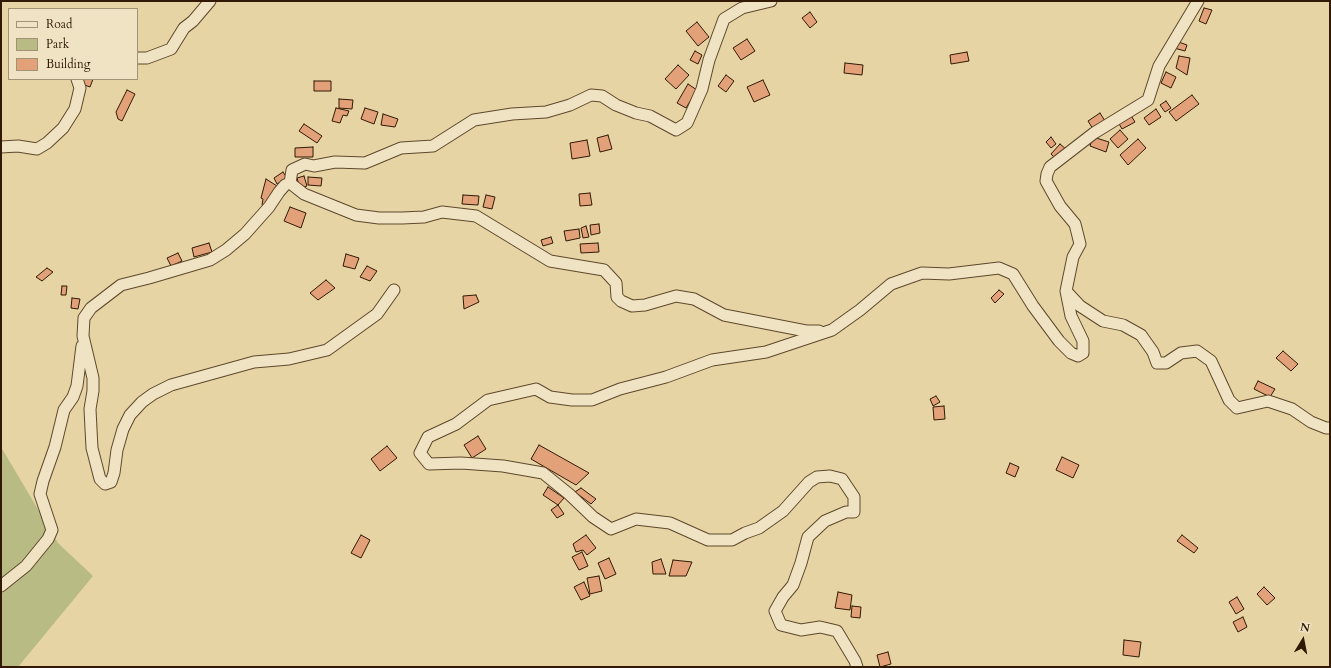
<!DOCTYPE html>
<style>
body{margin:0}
#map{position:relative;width:1331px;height:668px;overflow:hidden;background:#e7d4a4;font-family:Cardo,serif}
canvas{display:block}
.frame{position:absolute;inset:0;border:2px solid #311903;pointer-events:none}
.legend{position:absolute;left:8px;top:8px;width:130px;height:72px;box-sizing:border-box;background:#efe3c4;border:1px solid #a39277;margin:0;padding:5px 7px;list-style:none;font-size:12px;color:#311903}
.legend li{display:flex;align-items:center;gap:8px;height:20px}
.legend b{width:20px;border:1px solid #a39277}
.north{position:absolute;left:1283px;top:620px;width:40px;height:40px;-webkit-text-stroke:3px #efe3c4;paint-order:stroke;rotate:10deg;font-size:11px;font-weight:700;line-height:16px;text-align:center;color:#311903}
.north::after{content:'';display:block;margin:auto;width:14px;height:18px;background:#311903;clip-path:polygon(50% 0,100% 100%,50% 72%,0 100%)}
</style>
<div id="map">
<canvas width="1331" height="668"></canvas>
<div class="frame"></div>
<ul class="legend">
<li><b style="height:5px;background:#efe3c4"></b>Road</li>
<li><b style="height:11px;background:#b8bc84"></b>Park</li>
<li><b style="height:11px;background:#e2a179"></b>Building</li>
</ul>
<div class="north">N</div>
</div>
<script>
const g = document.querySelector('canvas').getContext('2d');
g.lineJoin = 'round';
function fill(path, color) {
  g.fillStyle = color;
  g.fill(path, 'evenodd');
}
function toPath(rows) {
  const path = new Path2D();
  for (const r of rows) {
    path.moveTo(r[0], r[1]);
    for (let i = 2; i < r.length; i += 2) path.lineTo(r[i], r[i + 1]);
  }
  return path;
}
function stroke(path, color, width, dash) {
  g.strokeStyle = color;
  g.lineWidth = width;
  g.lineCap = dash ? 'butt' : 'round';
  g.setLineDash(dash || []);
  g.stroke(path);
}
fill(toPath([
 [1,447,58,543,93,576,18,667,1,667]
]), '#b8bc84');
const building = toPath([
 [1204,8,1212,10,1206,24,1199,21,1204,8],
 [810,12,817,22,810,28,802,18,810,12],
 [697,22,709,37,698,46,686,31,697,22],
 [747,39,755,51,741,60,733,48,747,39],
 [1176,41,1187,45,1185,51,1174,48,1176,41],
 [695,51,702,55,698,64,690,60,695,51],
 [967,52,969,61,951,64,950,55,967,52],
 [1179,56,1190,58,1187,75,1176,68,1179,56],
 [845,63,863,65,862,75,844,73,845,63],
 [678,65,689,75,676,89,665,79,678,65],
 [1166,72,1176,77,1171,88,1161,83,1166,72],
 [726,75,734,81,726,92,718,86,726,75],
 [81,79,93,79,90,87,79,83,81,79],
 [763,80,770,95,754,102,747,87,763,80],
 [314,81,331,81,331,91,314,91,314,81],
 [688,84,697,90,686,108,677,103,688,84],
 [127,90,135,94,122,121,118,119,116,112,127,90],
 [1192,95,1199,104,1176,121,1169,112,1192,95],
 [339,99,353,100,352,109,339,108,339,99],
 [1166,101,1171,108,1165,112,1160,105,1166,101],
 [336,108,349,111,347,116,343,115,340,123,332,121,336,108],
 [365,108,378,112,374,124,361,119,365,108],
 [1156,109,1161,117,1149,125,1144,118,1156,109],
 [1100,113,1105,121,1093,129,1088,121,1100,113],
 [383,114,398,119,395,127,381,125,383,114],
 [1130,114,1135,122,1122,129,1118,122,1130,114],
 [304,124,322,136,317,143,299,131,304,124],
 [1120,130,1128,139,1118,148,1110,139,1120,130],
 [608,135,612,149,600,152,597,138,608,135],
 [1051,137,1056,144,1051,148,1046,142,1051,137],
 [1093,137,1109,142,1106,152,1090,146,1093,137],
 [1138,139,1146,148,1128,165,1120,155,1138,139],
 [587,140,590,156,572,159,570,143,587,140],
 [1060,144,1067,150,1057,160,1051,154,1060,144],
 [313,147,313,157,295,157,295,148,313,147],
 [283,172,287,178,277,184,274,178,283,172],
 [304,176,307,186,300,188,297,178,304,176],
 [308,177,322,178,321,186,308,185,308,177],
 [266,179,277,186,265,207,262,205,263,199,261,198,266,179],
 [590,193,592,205,580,206,579,194,590,193],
 [463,195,479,196,478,205,462,204,463,195],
 [486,195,495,197,492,209,483,207,486,195],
 [290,207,306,213,301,228,284,221,290,207],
 [599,224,600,233,591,235,590,225,599,224],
 [586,226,589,237,583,238,581,228,586,226],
 [579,229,580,238,566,241,564,231,579,229],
 [551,237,553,243,543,246,541,240,551,237],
 [209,243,212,252,194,257,192,248,209,243],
 [598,243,599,252,581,253,580,244,598,243],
 [178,253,182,261,171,266,167,258,178,253],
 [346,254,359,258,355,269,343,266,346,254],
 [367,266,377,271,370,281,360,277,367,266],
 [47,268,53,272,42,281,36,277,47,268],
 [326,280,335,288,318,300,310,293,326,280],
 [62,286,67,286,66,295,61,295,62,286],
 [999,290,1004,294,995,303,991,298,999,290],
 [476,295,479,302,464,309,463,296,476,295],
 [72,298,80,299,78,309,71,308,72,298],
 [1283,351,1298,364,1291,371,1276,358,1283,351],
 [1258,381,1275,389,1270,397,1254,389,1258,381],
 [936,396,940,402,933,406,930,399,936,396],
 [944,406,945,419,934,420,933,407,944,406],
 [478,436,486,449,472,458,464,445,478,436],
 [539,445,589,473,576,485,531,459,539,445],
 [387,446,397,458,380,471,371,459,387,446],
 [1062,457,1079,465,1073,478,1056,470,1062,457],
 [1010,463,1019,467,1015,477,1006,473,1010,463],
 [548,487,564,498,558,505,543,495,548,487],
 [581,488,596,499,591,504,575,492,581,488],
 [558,505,564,514,557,518,551,510,558,505],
 [361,535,370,540,361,558,351,553,361,535],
 [586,535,596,548,587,555,583,550,576,552,573,544,586,535],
 [1182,535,1198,548,1194,553,1177,541,1182,535],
 [582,552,588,566,579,570,572,557,582,552],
 [609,558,616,574,605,579,598,563,609,558],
 [661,559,666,574,653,574,652,562,661,559],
 [673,560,692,562,686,576,669,576,673,560],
 [599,576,602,591,590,594,587,578,599,576],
 [584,582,590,596,581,600,574,587,584,582],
 [1264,587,1275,598,1267,605,1257,594,1264,587],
 [838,592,852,595,850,610,835,608,838,592],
 [1237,597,1244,609,1236,614,1229,602,1237,597],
 [852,606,861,607,860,618,851,617,852,606],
 [1243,617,1247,627,1238,632,1233,622,1243,617],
 [1124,640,1141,642,1139,657,1123,655,1124,640],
 [888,652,891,664,880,667,877,655,888,652]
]);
fill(building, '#e2a179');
stroke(building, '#311903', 1);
const street = toPath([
 [771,1,742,8,724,19,709,60,702,89,687,123,676,130,650,116,636,113,616,105,602,96,591,95,570,105,546,112,512,114,474,120,433,146,401,148,365,163,335,162,314,166,305,164,292,170,290,183,304,194,356,215,379,218,402,218,424,217,442,212,476,216,550,261,604,270,616,283,617,297,621,301,632,306,645,305,676,296,694,299,724,315,806,331,819,331],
 [137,58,147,58,171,49,184,28,193,21,210,1],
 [1,147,18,146,37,149,47,143,63,128,75,109,80,88,77,79],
 [290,183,285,185,279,192,269,207,245,234,226,250,210,260,149,278,121,285,91,308,84,318,83,336,93,378,93,391,90,409,91,429,92,448,100,479,105,484,111,482,114,473,117,450,123,429,130,415,142,402,153,394,171,385,254,362,289,359,327,350,377,314,394,290],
 [1066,291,1080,306,1103,321,1123,325,1141,335,1153,352,1157,363,1166,363,1181,353,1197,351,1211,361,1229,400,1237,408,1268,401,1292,409,1311,422,1326,428,1330,428],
 [1,586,26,566,48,539,52,530,40,494,43,481,55,447,64,410,73,397,77,386,82,346],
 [857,667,855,661,837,631,820,627,801,630,781,625,775,611,783,597,793,585,801,563,808,537,825,521,846,512,854,512,854,497,842,479,830,476,817,477,809,482,783,511,759,528,745,533,732,540,708,540,670,523,636,519,611,529,593,517,569,494,543,473,503,466,461,463,429,464,420,453,428,437,456,424,488,400,536,389,550,397,572,400,592,400,620,389,666,377,712,360,766,352,832,330,860,310,891,284,922,273,949,274,999,268,1013,274,1033,306,1059,341,1071,353,1078,356,1083,353,1083,341,1071,316,1066,291,1073,257,1080,244,1075,224,1060,206,1046,181,1047,174,1050,167,1094,133,1148,100,1159,66,1198,1]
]);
stroke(street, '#5e482b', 13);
stroke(street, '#efe3c4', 11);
</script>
